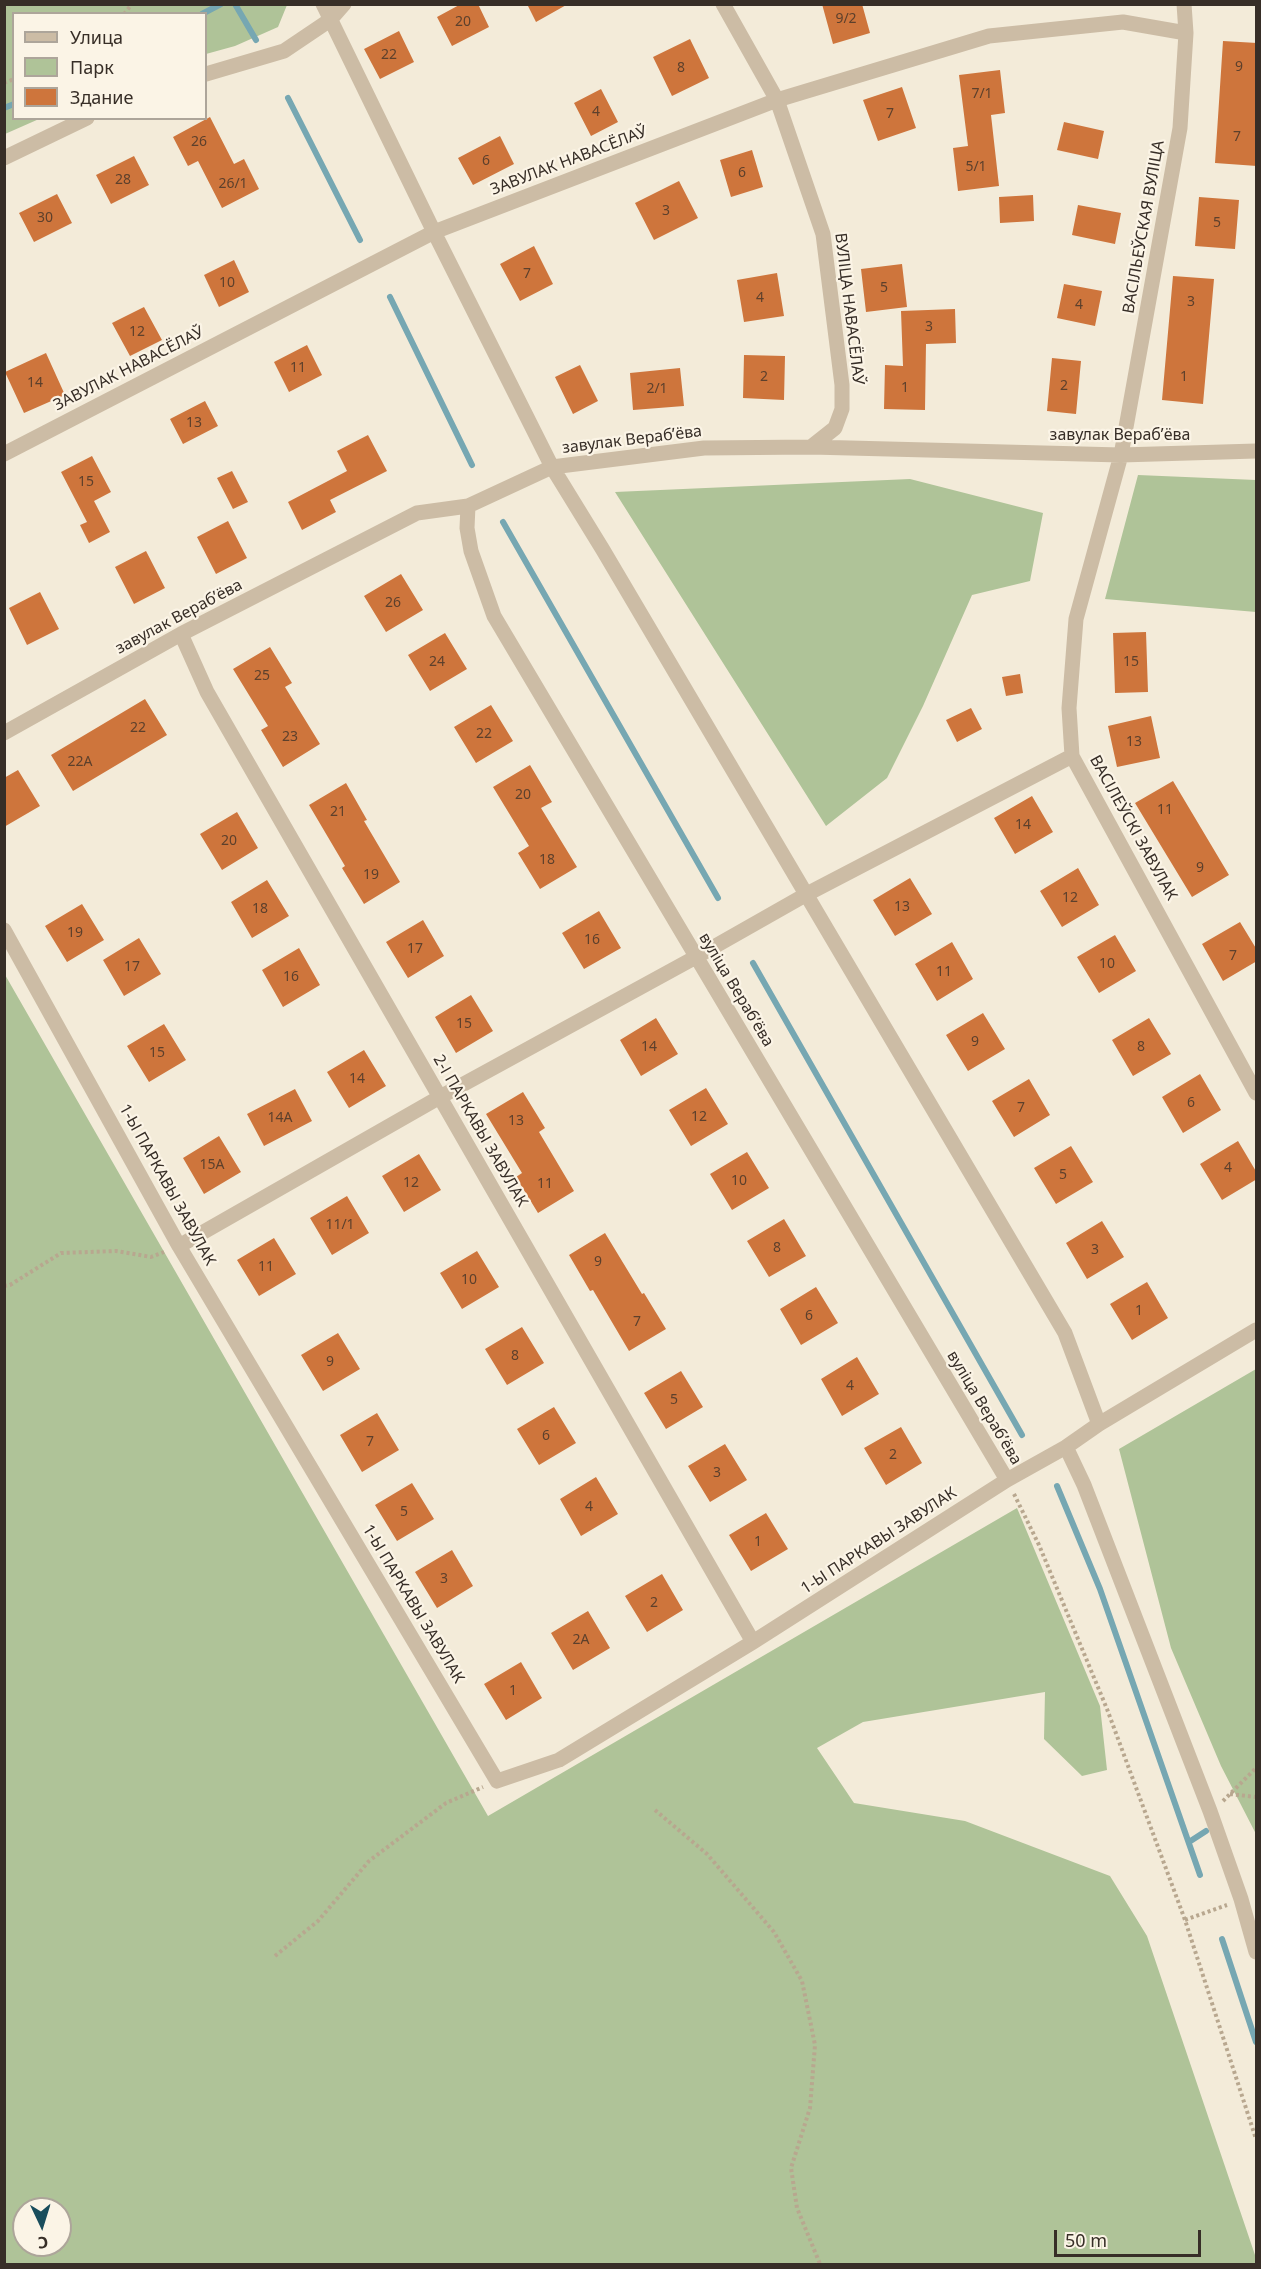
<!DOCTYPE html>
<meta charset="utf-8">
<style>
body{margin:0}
#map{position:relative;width:1261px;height:2269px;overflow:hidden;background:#f3ebd9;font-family:"Noto Sans",sans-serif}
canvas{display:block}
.frame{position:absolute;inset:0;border:6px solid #372e27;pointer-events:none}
.legend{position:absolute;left:12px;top:12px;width:195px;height:108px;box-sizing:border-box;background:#fbf4e6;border:2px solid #ada59a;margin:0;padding:8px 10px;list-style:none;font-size:18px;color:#372e27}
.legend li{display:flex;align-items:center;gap:12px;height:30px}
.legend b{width:30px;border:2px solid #ada59a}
.north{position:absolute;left:12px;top:2197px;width:60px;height:60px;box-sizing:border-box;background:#fbf4e6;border:2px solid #ada59a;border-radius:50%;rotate:176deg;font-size:16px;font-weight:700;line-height:24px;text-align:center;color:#372e27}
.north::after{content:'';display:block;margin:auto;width:21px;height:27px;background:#194d5c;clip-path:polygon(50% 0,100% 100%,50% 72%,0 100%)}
.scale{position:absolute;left:1054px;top:2230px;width:147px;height:27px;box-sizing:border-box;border:3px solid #372e27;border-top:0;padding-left:8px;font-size:18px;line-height:21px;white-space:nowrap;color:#372e27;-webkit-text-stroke:4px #fbf4e6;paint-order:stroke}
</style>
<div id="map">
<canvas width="1261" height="2269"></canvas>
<div class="frame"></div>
<ul class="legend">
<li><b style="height:8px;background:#ccbca5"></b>Улица</li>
<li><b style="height:16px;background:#afc398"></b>Парк</li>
<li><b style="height:16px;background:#ce753c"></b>Здание</li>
</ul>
<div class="north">С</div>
<div class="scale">50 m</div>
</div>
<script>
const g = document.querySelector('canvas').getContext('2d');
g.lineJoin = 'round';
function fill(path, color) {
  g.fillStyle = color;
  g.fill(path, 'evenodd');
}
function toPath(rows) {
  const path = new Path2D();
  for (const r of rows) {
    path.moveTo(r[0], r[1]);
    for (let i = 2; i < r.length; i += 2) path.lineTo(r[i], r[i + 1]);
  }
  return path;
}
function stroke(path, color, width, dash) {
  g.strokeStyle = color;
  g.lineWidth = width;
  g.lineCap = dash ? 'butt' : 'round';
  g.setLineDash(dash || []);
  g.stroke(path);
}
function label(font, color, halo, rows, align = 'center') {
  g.font = font + ' "Noto Sans",sans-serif';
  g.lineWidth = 4.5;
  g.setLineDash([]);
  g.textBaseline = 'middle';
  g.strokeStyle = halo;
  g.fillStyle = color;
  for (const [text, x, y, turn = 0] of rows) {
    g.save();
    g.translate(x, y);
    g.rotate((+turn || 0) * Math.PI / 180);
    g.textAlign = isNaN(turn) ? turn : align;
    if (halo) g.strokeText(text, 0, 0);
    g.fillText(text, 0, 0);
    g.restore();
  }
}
fill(toPath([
 [4,5,5,4,287,5,278,27,235,46,206,54,206,14,14,14,14,118,39,119,5,134],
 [1138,475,1256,480,1256,612,1105,599],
 [910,479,1043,513,1030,581,972,595,923,706,887,778,826,826,615,492],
 [4,973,488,1816,1017,1508,1100,1706,1107,1770,1082,1776,1044,1739,1045,1692,863,1722,817,1748,854,1803,965,1821,1110,1876,1147,1936,1256,2258,1256,2264,5,2264],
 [24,2209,60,2209,60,2245,24,2245],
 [1256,1369,1256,1834,1221,1766,1171,1648,1119,1449]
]), '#afc398');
stroke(toPath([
 [235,4,256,40],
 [202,14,221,4],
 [288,98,360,240],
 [4,108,14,104],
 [390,297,472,465],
 [503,522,718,898],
 [753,963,1022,1435],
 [1057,1486,1100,1589,1200,1875],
 [1189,1842,1206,1831],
 [1222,1939,1256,2042]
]), '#76a7b2', 6);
fill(toPath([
 [461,4,478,4,489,27,452,46,437,17],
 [527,4,568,4,536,22],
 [822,4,862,4,870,33,833,44],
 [399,31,414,62,380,79,364,49],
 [690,39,709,78,672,96,653,57],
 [1223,41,1257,43,1257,166,1215,163],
 [1000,70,1005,113,991,115,999,186,958,191,953,148,968,146,959,75],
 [902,87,916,128,878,141,863,100],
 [601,89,618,122,591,136,574,103],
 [210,117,234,164,244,159,259,189,222,208,198,161,188,166,173,137],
 [1064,122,1104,131,1098,159,1057,150],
 [500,136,514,164,473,185,458,158],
 [752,150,763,187,731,197,720,160],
 [134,156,149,185,111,204,96,175],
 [679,181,698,218,654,240,635,203],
 [57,194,72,223,34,242,19,213],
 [1033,195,1034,221,1000,223,999,197],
 [1199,197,1239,200,1235,249,1195,246],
 [1078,205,1121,213,1115,244,1072,235],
 [534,246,553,284,520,301,500,264],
 [234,260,249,292,219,307,204,275],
 [902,264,907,307,866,312,861,269],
 [777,273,784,316,744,322,737,280],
 [1173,276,1214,279,1203,404,1162,400],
 [1064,284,1102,291,1095,326,1057,318],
 [144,307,162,340,130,356,112,323],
 [955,309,956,343,926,344,925,410,884,409,885,365,903,366,901,311],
 [307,345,322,375,289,392,274,362],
 [46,353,65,395,24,413,5,372],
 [744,355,785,356,784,400,743,398],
 [1052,358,1081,361,1076,414,1047,411],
 [580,365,598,401,573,414,555,377],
 [680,368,684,406,633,410,630,373],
 [205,401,218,426,183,444,170,419],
 [368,435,387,471,330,500,336,512,302,530,288,502,347,471,337,451],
 [92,456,111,492,94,501,110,532,89,543,80,525,87,522,61,472],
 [232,471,248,502,233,509,217,478],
 [228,521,247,558,216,574,197,537],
 [146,551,165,588,134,604,115,567],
 [401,574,423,610,386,632,364,596],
 [40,592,59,629,27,645,9,608],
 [1146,632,1148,692,1115,693,1113,633],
 [445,633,467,669,430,691,408,655],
 [270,647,292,683,285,687,320,744,283,767,261,730,268,726,233,669],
 [1020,674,1023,693,1006,696,1002,677],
 [145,699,167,735,73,791,51,755],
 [491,705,513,741,476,763,454,727],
 [971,708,982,729,957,742,946,720],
 [1151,716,1160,758,1117,767,1108,726],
 [530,765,552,802,541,808,577,867,540,889,518,853,529,846,493,787],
 [18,770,40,806,4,827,4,778],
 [1173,781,1229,875,1192,897,1135,803],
 [346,783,367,820,364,821,400,882,364,904,342,868,345,866,309,805],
 [1032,796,1053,832,1015,854,994,818],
 [237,812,258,848,222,870,200,834],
 [1078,868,1099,905,1062,927,1040,891],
 [910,878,932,914,895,936,873,900],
 [267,880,289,916,252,938,231,902],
 [82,904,104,940,67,962,45,926],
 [599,911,621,948,584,969,562,933],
 [423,920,444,956,408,978,386,942],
 [1240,922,1257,950,1257,961,1223,981,1202,944],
 [1115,935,1136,971,1099,993,1077,957],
 [139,938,161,974,124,996,103,960],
 [952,942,973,979,937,1001,915,964],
 [299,948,320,985,283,1007,262,970],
 [471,995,493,1031,456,1053,435,1017],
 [983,1013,1005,1049,968,1071,946,1035],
 [656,1018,678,1054,641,1076,620,1040],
 [1149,1018,1171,1054,1133,1076,1112,1040],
 [164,1024,186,1060,149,1082,127,1046],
 [364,1050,386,1086,349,1108,327,1072],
 [1200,1074,1221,1110,1183,1133,1162,1097],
 [1029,1079,1050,1115,1014,1137,992,1101],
 [706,1088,728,1124,691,1146,669,1110],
 [295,1089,312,1121,264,1146,247,1114],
 [523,1092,545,1128,539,1132,574,1191,538,1213,516,1177,522,1173,486,1114],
 [219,1136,241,1172,204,1194,183,1158],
 [1238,1141,1257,1173,1257,1179,1222,1200,1200,1164],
 [1071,1146,1093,1182,1056,1204,1034,1168],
 [747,1152,769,1188,732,1210,710,1174],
 [419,1154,441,1190,404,1212,382,1176],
 [347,1196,369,1233,332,1255,310,1218],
 [784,1219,806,1256,769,1277,747,1241],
 [1102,1221,1124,1257,1087,1279,1066,1243],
 [605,1233,642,1294,644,1293,666,1329,629,1351,593,1290,590,1291,569,1255],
 [274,1238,296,1274,259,1296,237,1260],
 [477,1251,499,1287,462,1309,440,1273],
 [1147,1282,1168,1318,1132,1340,1110,1304],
 [816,1287,838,1323,801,1345,780,1309],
 [522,1327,544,1363,507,1385,485,1349],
 [338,1333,360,1369,323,1391,301,1355],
 [857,1357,879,1394,842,1416,821,1379],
 [681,1371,703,1407,666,1429,644,1393],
 [554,1407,576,1443,539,1465,517,1429],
 [377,1413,399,1450,362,1472,340,1435],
 [901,1427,922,1463,886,1485,864,1448],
 [725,1444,747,1480,710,1502,688,1466],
 [596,1477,618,1514,581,1536,560,1499],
 [412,1483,434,1519,397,1541,375,1505],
 [766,1513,788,1549,751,1571,729,1535],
 [452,1550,473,1586,437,1608,415,1572],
 [662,1574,683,1610,647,1632,625,1596],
 [588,1611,610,1648,573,1670,551,1633],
 [521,1662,542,1698,506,1720,484,1684]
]), '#ce753c');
stroke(toPath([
 [124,14,132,4],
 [4,83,14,79],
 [4,1286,10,1285,61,1253,116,1251,151,1257,164,1252],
 [1014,1494,1039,1545,1107,1709,1185,1920,1256,2139],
 [1230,1794,1256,1797],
 [1223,1801,1256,1768],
 [655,1810,707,1854,774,1932,802,1981,815,2045,810,2108,791,2168,797,2208,820,2264],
 [1185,1920,1227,1905],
 [275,1956,318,1921,369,1861,446,1803,483,1787]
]), '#b8a78f', 4, [3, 3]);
stroke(toPath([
 [323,4,434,232,552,467,603,550,1065,1333,1099,1424],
 [723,4,777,100,823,234,842,385,842,409,835,428,811,447],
 [1184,4,1186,33,1180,128,1121,455,1076,619,1069,708,1072,756,1256,1093],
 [206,74,284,51,330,20,344,4],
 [4,158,87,118],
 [4,454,434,232,777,100,989,36,1123,22,1186,33],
 [468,506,467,528,471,551,494,616,1007,1480],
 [181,634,207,692,753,1642],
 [4,733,181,634,417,513,468,506,552,467,704,448,811,447,1121,455,1256,451],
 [4,930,179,1246,497,1781,559,1760,753,1642,1007,1480,1066,1447,1099,1424,1256,1330],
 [179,1246,440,1097,696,957,807,894,1072,756],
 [1066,1447,1084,1485,1210,1811,1241,1899,1256,1952]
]), '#ccbca5', 15);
label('14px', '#5d402c', null, [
 ["9/2",846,19],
 ["20",463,22],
 ["22",389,55],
 ["9",1239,67],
 ["8",681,68],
 ["7/1",982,94],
 ["4",596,112],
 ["7",890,114],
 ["7",1237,137],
 ["26",199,142],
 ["6",486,161],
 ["5/1",976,167],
 ["6",742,173],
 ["28",123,180],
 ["26/1",233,184],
 ["3",666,211],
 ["30",45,218],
 ["5",1217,223],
 ["7",527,274],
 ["10",227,283],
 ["5",884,288],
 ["4",760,298],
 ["3",1191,302],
 ["4",1079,305],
 ["3",929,327],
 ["12",137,332],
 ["11",298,368],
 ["2",764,377],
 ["1",1184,377],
 ["14",35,383],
 ["2",1064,386],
 ["1",905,388],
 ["2/1",657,389],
 ["13",194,423],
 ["15",86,482],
 ["26",393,603],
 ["24",437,662],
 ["15",1131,662],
 ["25",262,676],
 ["22",138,728],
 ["22",484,734],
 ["23",290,737],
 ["13",1134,742],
 ["22А",80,762],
 ["20",523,795],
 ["11",1165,810],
 ["21",338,812],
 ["14",1023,825],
 ["20",229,841],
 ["18",547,860],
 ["9",1200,868],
 ["19",371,875],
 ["12",1070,898],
 ["13",902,907],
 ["18",260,909],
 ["19",75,933],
 ["16",592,940],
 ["17",415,949],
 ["7",1233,956],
 ["10",1107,964],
 ["17",132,967],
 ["11",944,972],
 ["16",291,977],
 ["15",464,1024],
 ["9",975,1042],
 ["14",649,1047],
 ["8",1141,1047],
 ["15",157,1053],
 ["14",357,1079],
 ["6",1191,1103],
 ["7",1021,1108],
 ["12",699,1117],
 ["14А",280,1118],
 ["13",516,1121],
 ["15А",212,1165],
 ["4",1228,1168],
 ["5",1063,1175],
 ["10",739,1181],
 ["12",411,1183],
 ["11",545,1184],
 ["11/1",340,1225],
 ["8",777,1248],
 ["3",1095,1250],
 ["9",598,1262],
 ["11",266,1267],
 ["10",469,1280],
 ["1",1139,1311],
 ["6",809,1316],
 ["7",637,1322],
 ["8",515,1356],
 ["9",330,1362],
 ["4",850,1386],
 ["5",674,1400],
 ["6",546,1436],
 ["7",370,1442],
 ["2",893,1455],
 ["3",717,1473],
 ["4",589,1507],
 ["5",404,1512],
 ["1",758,1542],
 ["3",444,1579],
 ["2",654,1603],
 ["2А",581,1640],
 ["1",513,1691]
]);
label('16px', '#372e27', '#fbf4e6', [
 ["ЗАВУЛАК НАВАСЁЛАЎ",569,161,-21],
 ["ВАСІЛЬЕЎСКАЯ ВУЛІЦА",1144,227,-80],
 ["ВУЛІЦА НАВАСЁЛАЎ",849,309,83],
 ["ЗАВУЛАК НАВАСЁЛАЎ",129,369,-27],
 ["завулак Верабʼёва",1120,435],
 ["завулак Верабʼёва",632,440,-7],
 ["завулак Верабʼёва",179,617,-28],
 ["ВАСІЛЕЎСКІ ЗАВУЛАК",1133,828,61],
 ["вуліца Верабʼёва",736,990,59],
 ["2-І ПАРКАВЫ ЗАВУЛАК",480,1131,60],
 ["1-Ы ПАРКАВЫ ЗАВУЛАК",167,1185,61],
 ["вуліца Верабʼёва",984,1408,59],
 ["1-Ы ПАРКАВЫ ЗАВУЛАК",879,1541,-33],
 ["1-Ы ПАРКАВЫ ЗАВУЛАК",413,1604,59]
]);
</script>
